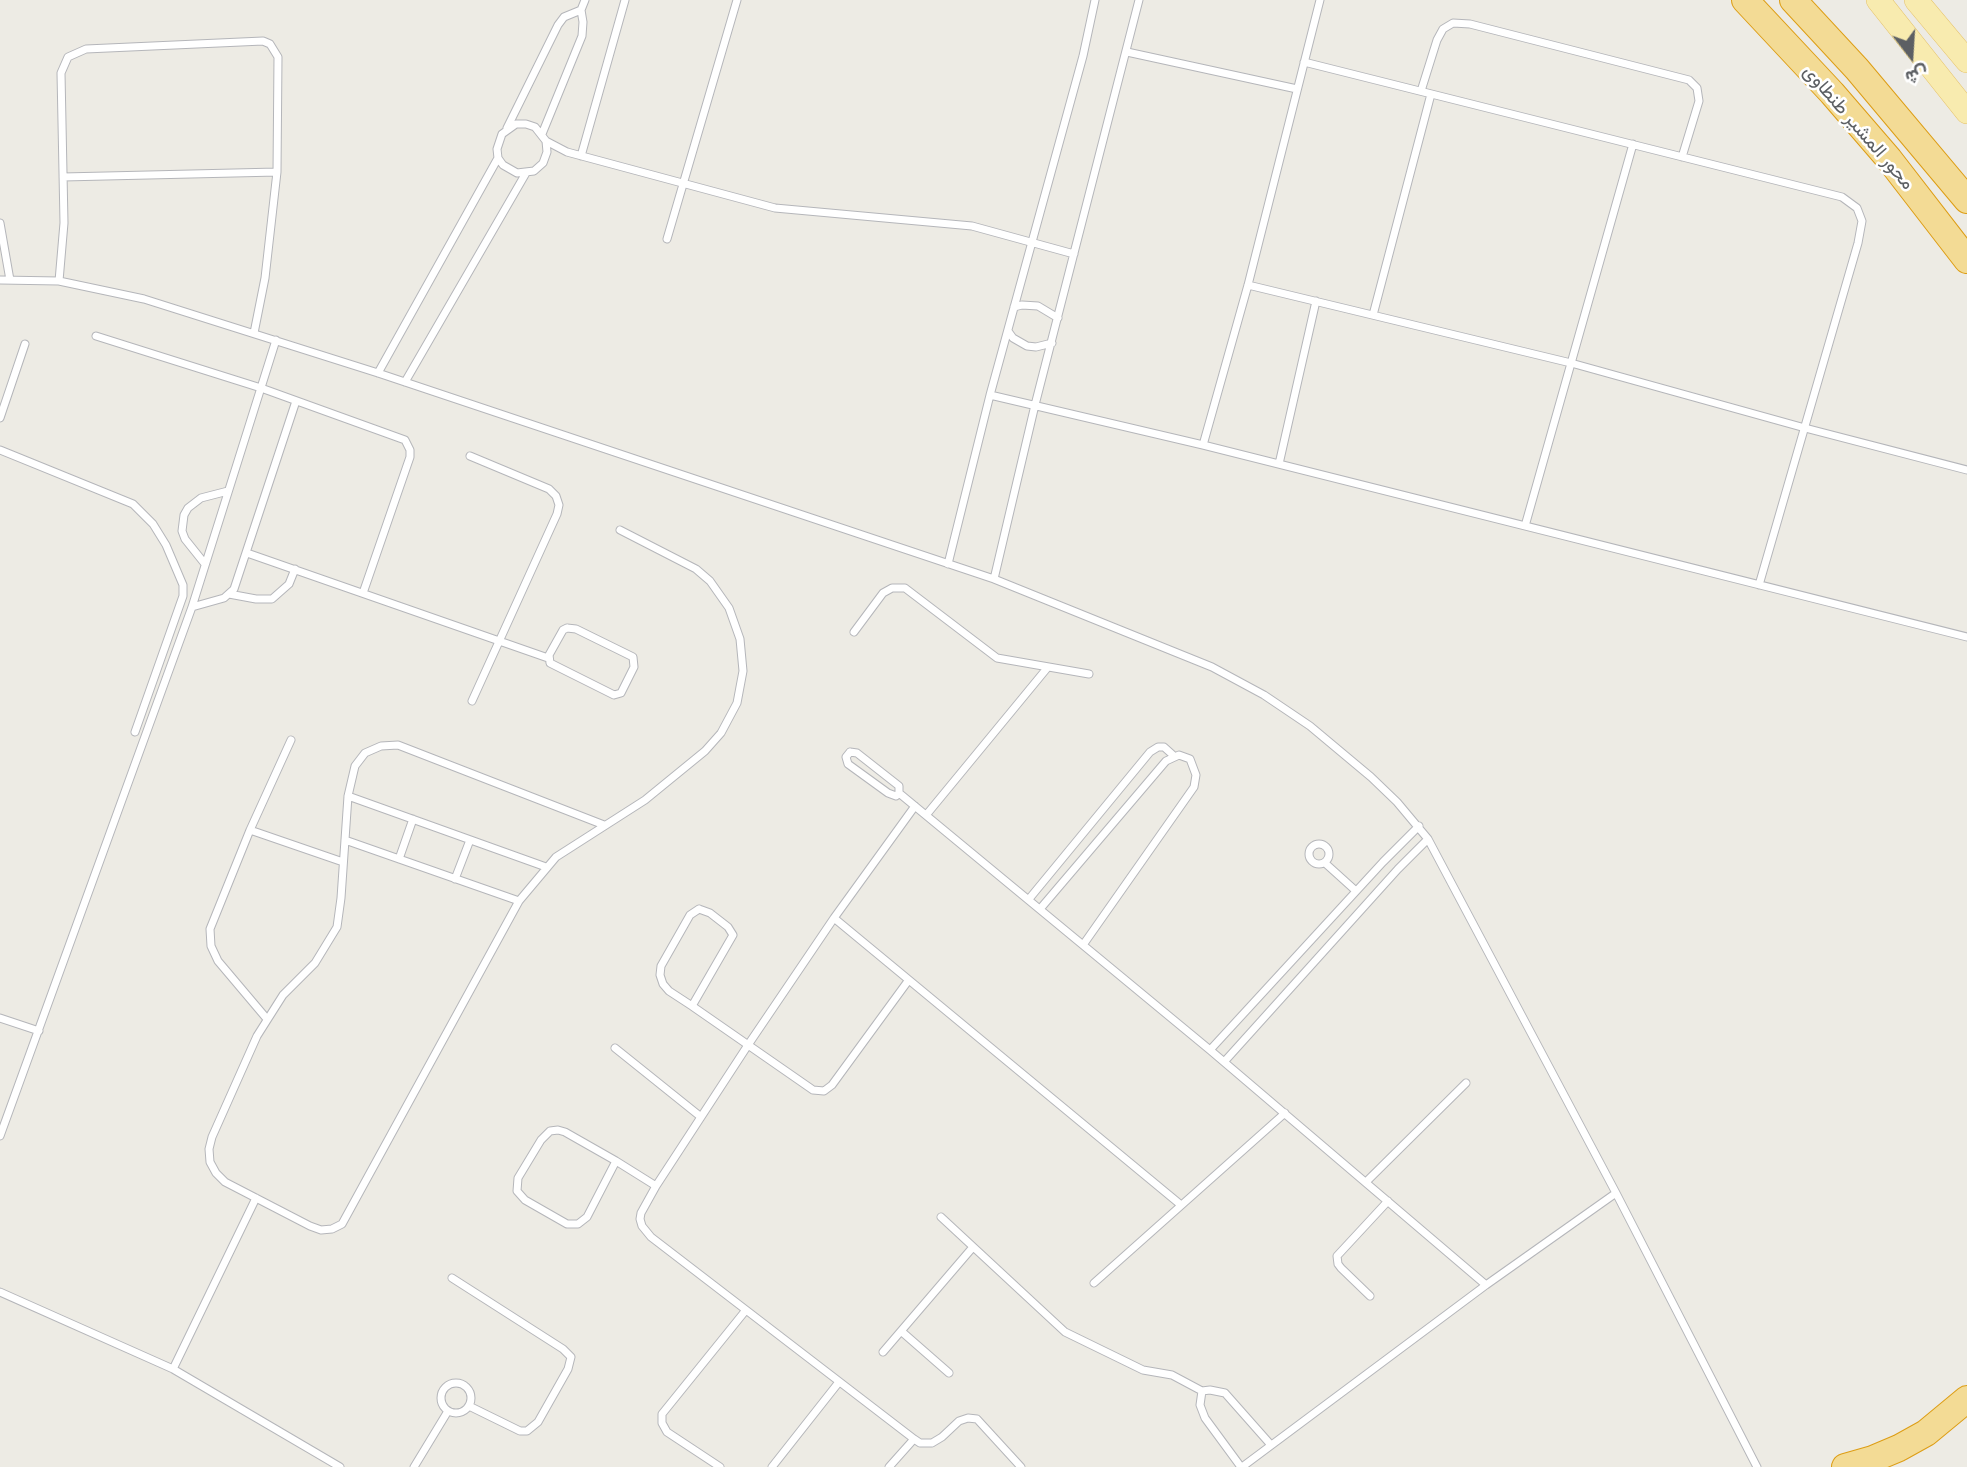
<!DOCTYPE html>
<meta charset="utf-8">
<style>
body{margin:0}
#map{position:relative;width:1967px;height:1467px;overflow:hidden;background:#edebe4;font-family:Lato,Vazirmatn,sans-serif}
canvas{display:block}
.north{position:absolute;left:1876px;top:21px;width:70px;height:70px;-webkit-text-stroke:5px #fff;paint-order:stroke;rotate:163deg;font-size:19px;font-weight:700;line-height:28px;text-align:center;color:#5c5f63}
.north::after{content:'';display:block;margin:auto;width:24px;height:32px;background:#5c5f63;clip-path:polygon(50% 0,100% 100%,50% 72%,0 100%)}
</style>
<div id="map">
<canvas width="1967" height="1467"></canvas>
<div class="north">ش</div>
</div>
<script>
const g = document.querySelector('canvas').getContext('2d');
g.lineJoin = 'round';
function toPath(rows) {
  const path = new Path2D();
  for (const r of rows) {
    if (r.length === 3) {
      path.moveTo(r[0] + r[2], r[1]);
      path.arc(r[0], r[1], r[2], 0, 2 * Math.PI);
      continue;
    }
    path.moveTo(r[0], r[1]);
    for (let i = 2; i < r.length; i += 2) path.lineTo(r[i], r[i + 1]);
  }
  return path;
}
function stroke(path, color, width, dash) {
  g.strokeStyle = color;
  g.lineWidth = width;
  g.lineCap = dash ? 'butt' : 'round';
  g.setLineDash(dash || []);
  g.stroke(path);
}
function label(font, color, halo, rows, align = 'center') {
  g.font = font + ' Lato,Vazirmatn,sans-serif';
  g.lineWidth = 5;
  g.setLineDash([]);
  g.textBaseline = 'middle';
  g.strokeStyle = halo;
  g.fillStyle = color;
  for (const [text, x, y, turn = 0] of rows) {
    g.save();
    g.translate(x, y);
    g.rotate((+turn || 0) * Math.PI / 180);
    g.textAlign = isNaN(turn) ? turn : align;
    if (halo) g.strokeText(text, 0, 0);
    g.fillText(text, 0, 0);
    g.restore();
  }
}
const lane = toPath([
 [1127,52,1297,89],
 [1304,62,1842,197,1857,208,1862,221,1858,243,1759,585],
 [1421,91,1437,40,1443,29,1453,23,1470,24,1689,80,1697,88,1699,101,1682,157],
 [507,128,558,25,564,17,581,10],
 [542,134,582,36,583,22,581,10,585,0],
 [546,141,547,152,543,163,534,171,517,173,503,165,498,158,497,149,502,134,516,124,526,124,535,127,546,141,567,152,775,208,972,226,1074,254],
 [581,156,625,0],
 [63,177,277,172],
 [0,223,10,280],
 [667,239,737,0],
 [0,280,59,281,144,299,378,373,994,579,1212,667,1264,695,1310,726,1371,777,1397,802,1428,839,1616,1193,1757,1467],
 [59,281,64,223,61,73,68,57,86,49,263,41,270,44,278,57,277,172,265,278,254,333],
 [1248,285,1571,363,1805,428,1967,470],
 [1014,307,1022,305,1038,306,1058,318],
 [1373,315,1431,94],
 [1008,331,1013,338,1027,346,1036,347,1052,343],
 [96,336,261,388,405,440,410,450,410,457,363,593],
 [378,373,498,158],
 [405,382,526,173],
 [990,395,1203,445,1967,637],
 [0,418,25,344],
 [1203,445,1248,285,1320,0],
 [0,450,133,504,153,524,166,545,183,585,183,596,135,732],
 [470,456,549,489,556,496,559,505,557,514,472,701],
 [1279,464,1316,301],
 [1525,526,1633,144],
 [247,553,548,658],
 [205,564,185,539,182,531,184,515,188,508,201,498,228,491],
 [948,564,990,395,1083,56,1095,0],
 [994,579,1035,405,1139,0],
 [229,594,256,599,272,599,289,584,295,569],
 [192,607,224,598,234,589,296,401],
 [567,628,576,629,633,657,634,667,621,693,614,695,550,663,549,655,563,630,567,628],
 [854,632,883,593,892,588,905,588,997,658,1089,674],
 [850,752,857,753,899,786,899,793,896,796,888,793,848,764,846,757,850,752],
 [899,793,1210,1050,1486,1285],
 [348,796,546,867],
 [915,806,834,918,748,1045,656,1186,641,1213,640,1219,642,1226,651,1237,914,1439,920,1443,932,1443,942,1437,959,1421,968,1418,977,1419,1021,1467],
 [927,814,1048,667],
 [604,825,398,745,381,746,365,753,355,766,348,796,341,898,337,927,315,963,283,995,257,1036,212,1137,209,1149,210,1162,216,1173,225,1182,310,1226,321,1230,332,1229,342,1224,519,901,556,857,645,800,705,751,721,733,737,703,743,671,740,639,729,608,710,581,696,569,620,530],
 [250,830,343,862],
 [345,840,519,901],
 [1319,854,10],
 [399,859,413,819],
 [1325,863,1356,891],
 [455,879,470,840],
 [1029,899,1150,752,1158,747,1164,747,1174,756],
 [699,909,710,913,728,927,733,935,692,1006,669,991,663,984,660,975,661,966,690,915,699,909],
 [1040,909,1166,761,1179,755,1190,759,1196,775,1194,787,1083,945],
 [834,918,1181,1205],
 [692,1006,813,1090,824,1091,832,1085,908,981],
 [0,1018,39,1031],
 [267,1019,218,961,211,946,210,929,250,830,291,740],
 [615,1048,701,1117],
 [1210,1050,1383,862,1419,826],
 [1224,1062,1398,869,1428,839],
 [0,1136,192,607,276,340],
 [616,1161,587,1217,578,1224,567,1224,525,1200,517,1191,518,1178,541,1140,550,1131,558,1130,565,1132,616,1161,656,1186],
 [1366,1182,1466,1083],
 [941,1217,1065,1332,1143,1370,1172,1375,1202,1391,1210,1390,1225,1393,1271,1445],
 [452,1278,563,1349,571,1357,568,1369,538,1422,527,1431,520,1431,469,1406],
 [1094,1283,1285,1113],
 [0,1292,173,1369,340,1467],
 [1370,1296,1341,1268,1338,1264,1337,1256,1388,1201],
 [901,1331,949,1373],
 [883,1352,973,1247],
 [173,1369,256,1198],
 [456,1398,15],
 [1202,1391,1200,1405,1205,1418,1241,1467],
 [414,1467,448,1411],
 [720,1467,667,1432,662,1423,662,1414,746,1310],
 [772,1467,839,1382],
 [889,1467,914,1439],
 [1242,1467,1486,1285,1616,1193]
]);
const primary = toPath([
 [1878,0,1967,112],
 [1916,0,1967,61]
]);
const highway = toPath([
 [1745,0,1832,93,1889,159,1967,260],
 [1793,0,1857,69,1967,200],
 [1845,1467,1873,1459,1899,1448,1926,1433,1967,1399]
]);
stroke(lane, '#b5b6ba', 9);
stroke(primary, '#e5c066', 24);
stroke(highway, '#dd9d14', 28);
stroke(lane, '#fff', 7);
stroke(primary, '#f8ebaf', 23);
stroke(highway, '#f3db95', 26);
label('19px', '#5c5f63', '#fff', [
 ["محور المشير طنطاوى",1859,127,49]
]);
</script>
